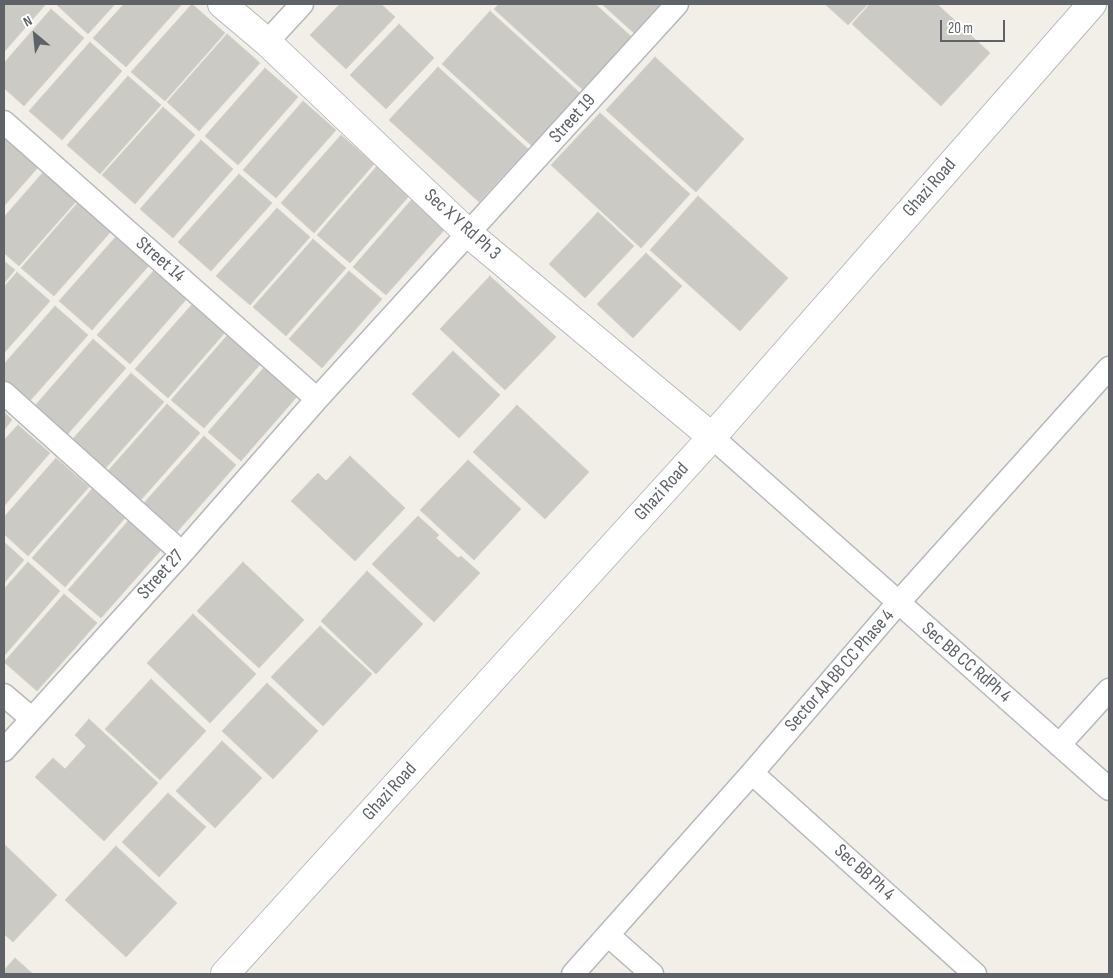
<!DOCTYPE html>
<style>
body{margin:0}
#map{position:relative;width:1113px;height:978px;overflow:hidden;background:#f1efe8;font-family:"Sofia Sans Condensed",sans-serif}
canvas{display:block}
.frame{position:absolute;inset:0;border:5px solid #5f6368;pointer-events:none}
.north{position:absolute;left:10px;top:10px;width:50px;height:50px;-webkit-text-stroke:4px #fff;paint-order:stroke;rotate:332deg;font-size:14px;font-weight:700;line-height:20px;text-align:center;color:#5f6368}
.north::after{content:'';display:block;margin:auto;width:18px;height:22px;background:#5f6368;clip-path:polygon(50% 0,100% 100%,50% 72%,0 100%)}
.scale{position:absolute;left:940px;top:20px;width:65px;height:22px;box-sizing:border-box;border:2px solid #5f6368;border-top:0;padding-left:6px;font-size:15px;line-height:18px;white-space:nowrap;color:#5f6368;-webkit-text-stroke:4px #fff;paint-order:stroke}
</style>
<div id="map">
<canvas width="1113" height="978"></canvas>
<div class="frame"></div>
<div class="north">N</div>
<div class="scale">20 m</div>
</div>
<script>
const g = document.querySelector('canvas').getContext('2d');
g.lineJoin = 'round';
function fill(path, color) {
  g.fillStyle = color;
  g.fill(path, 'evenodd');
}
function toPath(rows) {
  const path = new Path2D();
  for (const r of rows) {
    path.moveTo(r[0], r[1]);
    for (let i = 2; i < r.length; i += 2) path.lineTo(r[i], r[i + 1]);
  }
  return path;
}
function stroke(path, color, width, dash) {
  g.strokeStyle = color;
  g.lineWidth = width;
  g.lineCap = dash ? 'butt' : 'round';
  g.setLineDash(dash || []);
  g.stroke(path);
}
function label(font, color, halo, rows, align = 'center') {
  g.font = font + ' "Sofia Sans Condensed",sans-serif';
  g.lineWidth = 4;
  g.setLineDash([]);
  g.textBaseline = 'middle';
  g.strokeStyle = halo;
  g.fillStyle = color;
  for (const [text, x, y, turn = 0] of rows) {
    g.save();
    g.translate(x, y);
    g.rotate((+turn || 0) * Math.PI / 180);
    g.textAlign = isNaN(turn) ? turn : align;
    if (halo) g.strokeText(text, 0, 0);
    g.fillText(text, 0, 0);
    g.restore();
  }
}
const building = toPath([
 [4,4,46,4,4,52,4,4],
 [56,4,115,4,88,34,56,4],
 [124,4,182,4,126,67,93,38,124,4],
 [192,4,225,33,165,101,131,72,192,4],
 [340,4,381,4,395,17,346,69,310,35,340,4],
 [499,4,595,4,633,38,584,91,494,9,499,4],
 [602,4,665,4,636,35,602,4],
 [825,4,868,4,848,25,825,4],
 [870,4,937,4,990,53,941,106,852,24,870,4],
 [51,9,84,38,24,106,4,88,4,63,51,9],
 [490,11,580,93,532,146,442,64,490,11],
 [399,24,434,58,386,109,350,75,399,24],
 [227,34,260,63,199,131,167,102,227,34],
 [90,42,122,71,62,140,29,111,90,42],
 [655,57,744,139,696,192,606,110,655,57],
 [438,67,528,149,479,202,389,120,438,67],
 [265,68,298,97,238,165,205,136,265,68],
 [128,76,161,105,100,174,67,145,128,76],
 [303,101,336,130,276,198,243,170,303,101],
 [163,107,195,135,135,204,102,175,163,107],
 [600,113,690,194,641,248,551,165,600,113],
 [8,135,41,164,4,206,4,140,8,135],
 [341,135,374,164,314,233,281,203,341,135],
 [201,140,233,169,173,238,140,209,201,140],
 [377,166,410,195,350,263,317,235,377,166],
 [46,169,79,198,19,266,4,253,4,217,46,169],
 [239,174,272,203,211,271,178,242,239,174],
 [698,196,788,278,740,331,650,250,698,196],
 [413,198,447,227,386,295,353,267,413,198],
 [81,199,114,228,54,296,21,268,81,199],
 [277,208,310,237,250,305,216,276,277,208],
 [598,212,634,246,585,298,549,264,598,212],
 [119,233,152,262,92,330,59,301,119,233],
 [313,239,346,268,286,336,253,307,313,239],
 [646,253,682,286,633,338,597,304,646,253],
 [4,261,15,270,4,283,4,261],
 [157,267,190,295,130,364,97,335,157,267],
 [349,271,382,299,322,368,289,339,349,271],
 [17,272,50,301,4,353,4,287,17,272],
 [490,276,556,337,505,390,440,329,490,276],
 [195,301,228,329,168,398,135,369,195,301],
 [55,306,88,335,28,403,4,382,4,364,55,306],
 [231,331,264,360,204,428,171,400,231,331],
 [93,339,126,368,66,436,33,408,93,339],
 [453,351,500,395,459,438,412,394,453,351],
 [268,363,301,392,241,461,208,432,268,363],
 [131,373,164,402,104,470,71,441,131,373],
 [167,404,200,433,140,501,107,472,167,404],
 [517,405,589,472,545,519,473,452,517,405],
 [4,412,12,420,4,430,4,412],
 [18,425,50,453,4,506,4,440,18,425],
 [204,436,236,465,176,533,143,504,204,436],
 [350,456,405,508,355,561,291,501,318,473,326,481,350,456],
 [56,458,89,487,28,556,4,534,4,517,56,458],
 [468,460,521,509,474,560,420,510,468,460],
 [92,489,125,518,65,587,32,558,92,489],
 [418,516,439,535,436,538,458,558,461,556,480,573,434,622,372,564,418,516],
 [128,521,161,550,101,618,68,590,128,521],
 [4,542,24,560,4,583,4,542],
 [28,562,60,591,4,656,4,589,28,562],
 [243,562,304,620,259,668,197,611,243,562],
 [367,571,423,624,376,674,321,621,367,571],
 [64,594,97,623,37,691,4,662,64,594],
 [193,614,256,674,210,723,147,663,193,614],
 [320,626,372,674,323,726,271,677,320,626],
 [151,679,206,731,160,780,105,729,151,679],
 [267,683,318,731,273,779,222,731,267,683],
 [89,719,158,783,104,841,35,777,53,758,65,769,86,746,75,735,89,719],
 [222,741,262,778,215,828,176,791,222,741],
 [168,793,206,827,159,877,122,842,168,793],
 [4,844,57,895,13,942,4,934,4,844],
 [116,846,177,903,126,957,65,900,116,846],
 [15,958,33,974,4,974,4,970,15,958]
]);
fill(building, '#cccac5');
stroke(building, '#d6d1c6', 1);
const minor = toPath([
 [267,42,302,4],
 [4,122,317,399],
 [4,393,182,553],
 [712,437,1109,789],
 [4,695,31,718],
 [1059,745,1109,690],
 [4,750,182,553,317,399,677,4],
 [752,773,975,974],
 [608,935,652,974],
 [573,974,752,773,898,603,1109,368]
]);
const tertiary = toPath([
 [222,4,267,42,469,234,712,437]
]);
const secondary = toPath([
 [225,974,712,437,1092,4]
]);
stroke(minor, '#b5b8bc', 25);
stroke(tertiary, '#b5b8bc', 30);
stroke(secondary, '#b6babf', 30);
stroke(minor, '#fff', 22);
stroke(tertiary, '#fff', 28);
stroke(secondary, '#fff', 28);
label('19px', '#5f6368', '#fff', [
 ["Street 19",573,119,-48],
 ["Ghazi Road",930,188,-49],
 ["Sec X Y Rd Ph 3",462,225,42],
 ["Street 14",160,260,41],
 ["Ghazi Road",662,492,-48],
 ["Street 27",161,575,-48],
 ["Sec BB CC RdPh 4",966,663,41],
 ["Sector AA BB CC Phase 4",840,671,-49],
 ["Ghazi Road",390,792,-48],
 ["Sec BB Ph 4",864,873,42]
]);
</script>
